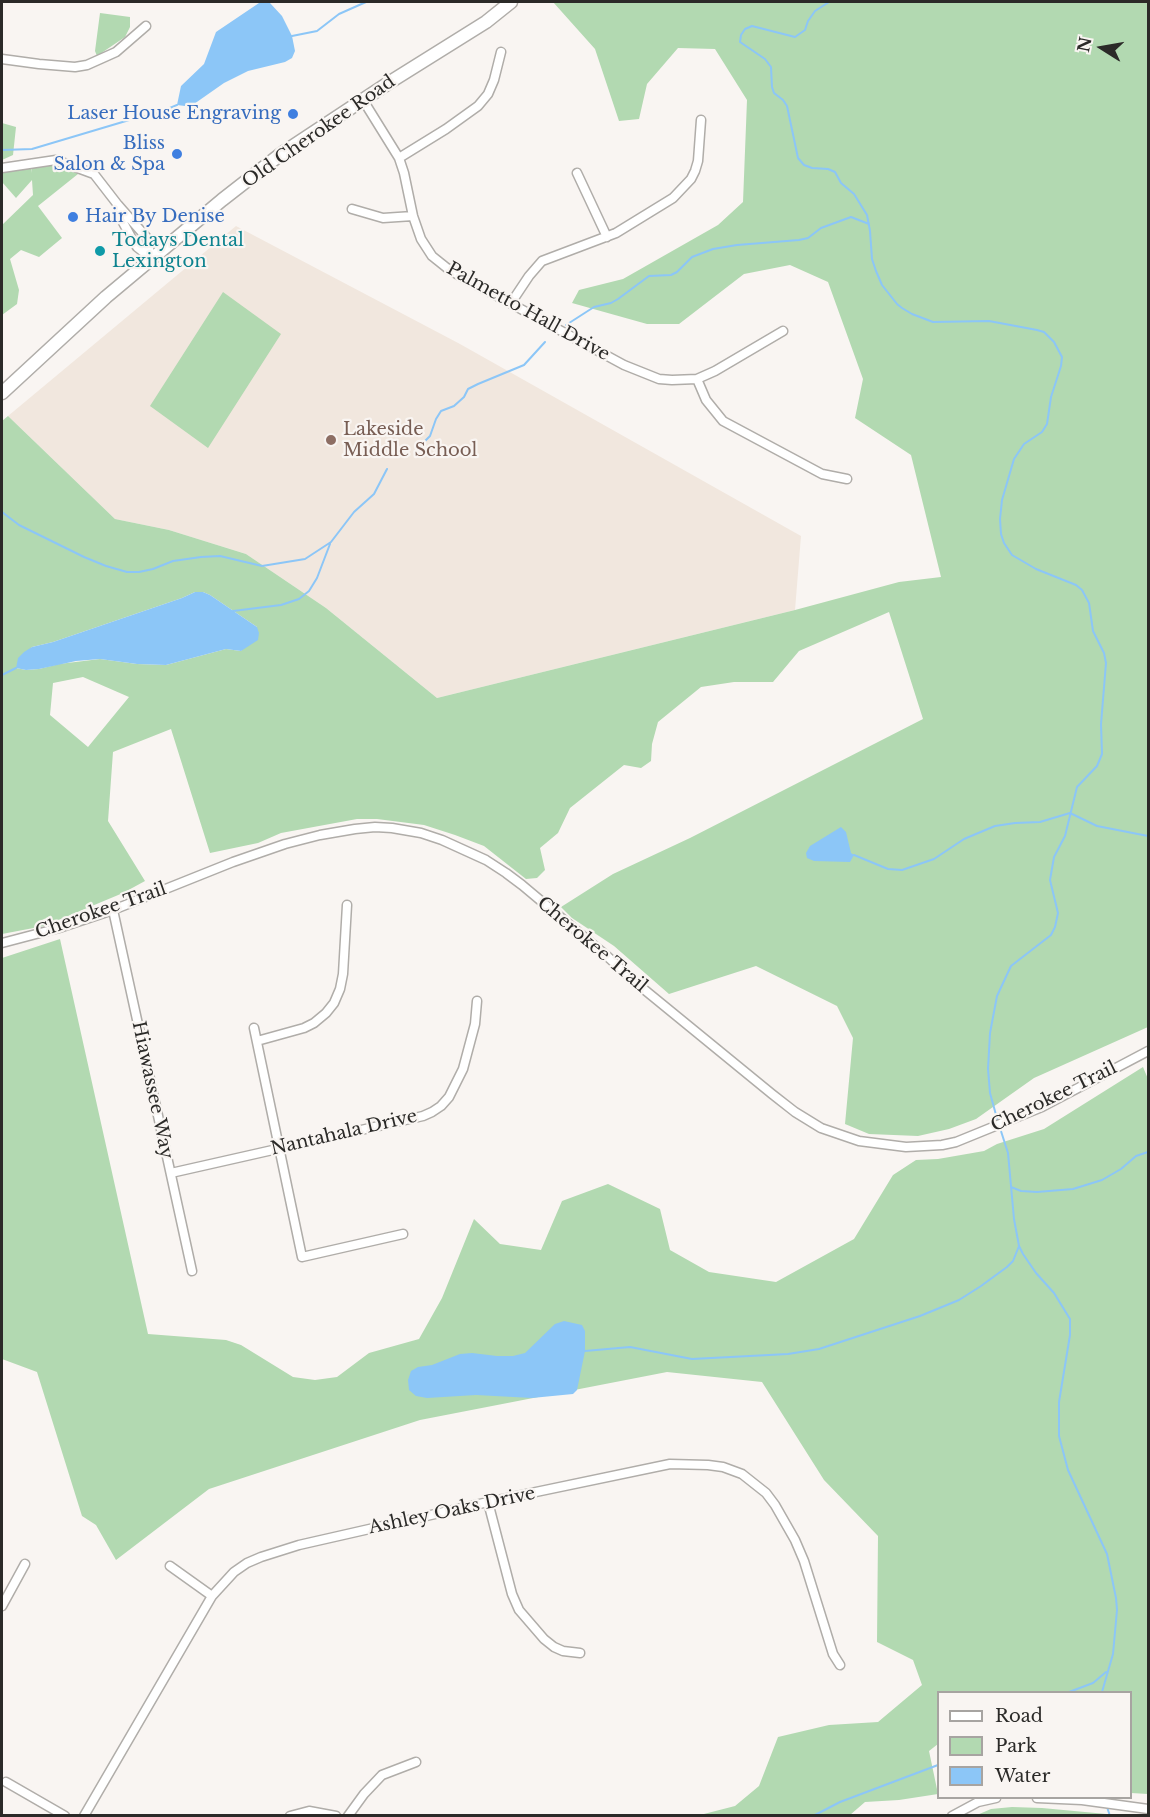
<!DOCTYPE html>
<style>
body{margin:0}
#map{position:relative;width:1150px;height:1817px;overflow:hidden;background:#f9f5f2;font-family:"Libre Baskerville",serif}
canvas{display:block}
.frame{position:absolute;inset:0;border:3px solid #2b2a28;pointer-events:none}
.legend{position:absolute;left:937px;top:1691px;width:195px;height:108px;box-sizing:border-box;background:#f9f5f2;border:2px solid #a7a4a1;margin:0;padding:8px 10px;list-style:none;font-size:18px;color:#2b2a28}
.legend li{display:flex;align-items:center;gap:12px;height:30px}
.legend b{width:30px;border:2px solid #a7a4a1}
.north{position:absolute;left:1072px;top:18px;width:60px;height:60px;-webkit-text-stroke:4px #f9f5f2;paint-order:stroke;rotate:281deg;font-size:16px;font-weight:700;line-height:24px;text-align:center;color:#2b2a28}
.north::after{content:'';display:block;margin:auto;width:21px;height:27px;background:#2b2a28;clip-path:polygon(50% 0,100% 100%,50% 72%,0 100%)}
</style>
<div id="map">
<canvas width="1150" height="1817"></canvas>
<div class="frame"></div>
<ul class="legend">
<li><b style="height:8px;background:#fff"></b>Road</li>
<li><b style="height:16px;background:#b2d9b1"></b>Park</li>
<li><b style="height:16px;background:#8cc6f7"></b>Water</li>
</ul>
<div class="north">N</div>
</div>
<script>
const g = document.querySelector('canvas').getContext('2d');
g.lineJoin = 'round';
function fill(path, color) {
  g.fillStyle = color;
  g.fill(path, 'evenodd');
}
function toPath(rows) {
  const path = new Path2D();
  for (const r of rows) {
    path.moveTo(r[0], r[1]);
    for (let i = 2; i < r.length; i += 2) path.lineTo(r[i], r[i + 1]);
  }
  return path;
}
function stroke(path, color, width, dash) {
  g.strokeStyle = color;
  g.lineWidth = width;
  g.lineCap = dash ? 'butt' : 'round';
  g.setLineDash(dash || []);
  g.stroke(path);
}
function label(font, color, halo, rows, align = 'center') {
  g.font = font + ' "Libre Baskerville",serif';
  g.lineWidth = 4.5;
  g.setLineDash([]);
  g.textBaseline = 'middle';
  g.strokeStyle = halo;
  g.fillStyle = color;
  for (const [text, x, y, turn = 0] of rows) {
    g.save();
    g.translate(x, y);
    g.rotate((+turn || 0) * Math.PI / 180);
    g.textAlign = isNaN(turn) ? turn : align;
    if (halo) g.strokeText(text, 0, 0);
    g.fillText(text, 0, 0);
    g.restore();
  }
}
fill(toPath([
 [236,226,460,344,801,536,795,610,437,698,326,608,246,554,169,530,115,519,8,416]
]), '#f1e7de');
fill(toPath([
 [553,2,1148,2,1148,1027,1034,1078,976,1119,949,1129,918,1136,869,1134,845,1124,853,1038,837,1006,756,966,669,994,614,946,572,918,561,907,613,874,690,838,923,719,889,612,799,651,773,682,734,682,701,687,658,722,652,744,651,761,641,768,624,765,570,808,558,833,540,848,545,870,537,878,526,879,484,846,455,835,424,825,377,819,357,819,281,833,258,843,210,853,171,729,113,752,108,821,145,881,123,893,44,926,2,934,2,421,8,416,115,519,169,530,246,554,326,608,437,698,795,610,899,582,941,577,911,455,855,418,863,379,828,282,790,265,744,274,679,324,647,324,572,303,579,290,623,279,718,225,743,202,747,100,715,49,678,48,647,84,639,119,619,121,595,49],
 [195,592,203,592,210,595,257,627,241,651,226,649,166,665,137,664,100,659,59,664,39,669,26,670,16,668,32,647,53,642,182,598],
 [83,677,129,697,88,747,50,715,53,683],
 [100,13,130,17,130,27,125,37,97,56,95,51],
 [2,123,16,127,13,155,2,160],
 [56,160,83,170,38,206,62,238,39,257,21,250,10,259,19,290,17,304,2,315,2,225,33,195,32,180,16,198,2,182,2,171,31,164,32,173,32,162],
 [223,292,281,334,208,448,150,406],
 [60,939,148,1334,226,1340,241,1345,293,1377,315,1380,337,1377,369,1353,419,1339,442,1298,474,1219,500,1244,541,1250,562,1201,608,1184,660,1209,670,1250,709,1272,776,1282,854,1239,893,1175,916,1160,938,1159,984,1151,997,1144,1044,1129,1143,1067,1148,1079,1148,1794,1131,1793,1130,1692,938,1692,938,1744,929,1751,938,1794,899,1800,865,1802,850,1815,700,1815,735,1806,759,1786,778,1737,829,1725,878,1722,922,1685,913,1660,877,1642,878,1536,824,1480,762,1382,667,1372,420,1420,209,1489,116,1560,96,1525,82,1516,37,1372,2,1359,2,958],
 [1012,1807,1042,1808,1117,1815,977,1815,991,1809]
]), '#b2d9b1');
fill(toPath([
 [259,3,270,3,282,16,292,36,295,51,292,58,285,62,248,71,224,83,194,104,185,106,177,105,181,86,204,64,216,32],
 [195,592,203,592,210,595,257,627,259,633,258,640,241,651,226,649,166,665,137,664,100,659,76,661,39,669,26,670,16,668,18,658,24,652,32,647,53,642,182,598],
 [841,827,846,832,851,853,854,855,850,862,814,861,807,858,806,853,810,846],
 [564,1321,582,1325,585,1331,585,1351,577,1390,573,1394,532,1398,476,1395,427,1398,416,1396,409,1390,408,1380,411,1371,418,1367,432,1365,460,1354,472,1353,497,1356,513,1356,525,1353,555,1324]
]), '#8cc6f7');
stroke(toPath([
 [829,2,815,11,808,21,805,30,795,37,752,26,745,29,741,35,740,42,765,59,771,67,772,87,774,93,783,100,787,106,798,158,804,165,812,168,828,169,835,172,841,183,854,194,867,215,870,231,872,259,876,271,882,285,897,304,902,308,912,314,933,322,989,321,1037,330,1044,332,1054,342,1062,357,1061,366,1051,397,1047,424,1042,432,1024,444,1014,459,1002,500,1000,519,1001,534,1004,543,1012,555,1036,569,1076,585,1082,590,1089,603,1093,631,1104,653,1106,663,1101,724,1102,754,1097,766,1077,787,1065,836,1054,857,1050,880,1058,913,1055,927,1051,935,1011,966,997,996,990,1033,988,1069,990,1093,998,1122],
 [292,36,317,31,339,14,366,2],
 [2,150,32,149,136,118,153,115,177,105],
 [566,325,594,307,611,303,618,299,649,276,671,275,677,272,692,257,713,249,737,245,799,240,808,238,821,228,851,217,869,224],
 [421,445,430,436,436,419,441,411,454,406,464,397,468,389,478,384,524,365,545,342],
 [2,512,19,525,84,557,106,566,127,572,139,572,153,569,173,561,201,557,220,556,262,566,305,559,331,542,354,512,374,494,387,469],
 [233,611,281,605,299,599,309,591,317,578,330,544],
 [2,675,16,668],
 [854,855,888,869,902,870,934,859,964,839,995,826,1015,823,1040,822,1070,813,1097,826,1148,836],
 [1000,1128,1008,1153,1014,1219,1019,1246,1023,1254,1036,1273,1054,1293,1070,1319,1070,1335,1059,1402,1059,1436,1068,1470,1107,1554,1116,1598,1117,1610,1113,1654,1102,1692],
 [1011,1187,1021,1191,1037,1192,1073,1189,1102,1180,1121,1169,1136,1156,1148,1152],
 [585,1351,630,1347,692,1359,788,1354,819,1349,920,1316,959,1300,981,1286,1007,1267,1013,1261,1019,1246],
 [1069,1692,1093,1683,1106,1672],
 [1107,1807,1110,1816],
 [813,1816,840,1802,938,1765]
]), '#8cc6f7', 2);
const street = toPath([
 [2,59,39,64,75,67,87,65,116,52,146,26],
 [363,100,399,158,404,173,413,216,421,239,432,256,447,268,460,276,624,365,659,379,672,380,697,379,715,371,783,331],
 [399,158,446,129,478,106,488,94,494,80,501,52],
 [2,168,56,160,94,174,118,205,147,238,151,258],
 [577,173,607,237],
 [118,205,119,215,132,239,137,247,151,258],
 [352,209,383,218,413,216],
 [511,303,529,276,542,261,616,233,673,198,691,179,695,171,698,161,701,120],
 [697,379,706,400,723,421,822,474,847,479],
 [113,910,192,1271],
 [2,943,59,928,113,910,233,862,285,844,320,835,355,829,375,827,392,828,421,833,442,840,486,860,506,873,522,885,608,957,635,982,772,1094,795,1112,821,1128,859,1141,906,1147,942,1145,956,1142,1042,1107,1148,1051],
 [254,1028,302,1257,403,1234],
 [257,1041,304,1028,314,1023,326,1013,334,1003,340,989,343,974,347,905],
 [171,1173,423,1116,432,1112,441,1106,449,1097,463,1069,475,1024,477,1001],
 [488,1502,512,1594,519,1610,544,1639,554,1647,563,1651,580,1653],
 [170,1566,212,1596],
 [2,1606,25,1564],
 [6,1782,65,1816],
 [1037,1798,1082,1800,1148,1809],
 [84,1816,212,1596,234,1572,247,1563,261,1557,299,1545,488,1502,670,1464,708,1465,723,1467,742,1474,766,1493,775,1505,795,1540,804,1561,833,1654,840,1665],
 [290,1816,309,1811,336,1816],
 [348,1816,364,1794,382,1775,416,1762],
 [952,1816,978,1802,996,1798]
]);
const secondary = toPath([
 [2,393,106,297,222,200,281,154,390,82,486,22,511,2]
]);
stroke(street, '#b0ada9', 11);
stroke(secondary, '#b0ada9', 15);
stroke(street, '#fff', 8);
stroke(secondary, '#fff', 12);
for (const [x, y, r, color] of [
 [293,114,6,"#3f7fe0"],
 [177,154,6,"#3f7fe0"],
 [73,217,6,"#3f7fe0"],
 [100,251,6,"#0f9aa8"],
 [331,440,6,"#8d6e63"]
]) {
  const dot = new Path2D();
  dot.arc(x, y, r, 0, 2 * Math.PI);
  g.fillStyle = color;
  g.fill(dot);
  stroke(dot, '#f9f5f2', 2);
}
label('18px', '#366cbe', '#f9f5f2', [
 ["Laser House Engraving",281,114],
 ["Bliss",165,144],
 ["Salon & Spa",165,165],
 ["Hair By Denise",85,217,"left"]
], 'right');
label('18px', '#2b2a28', '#f9f5f2', [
 ["Old Cherokee Road",319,132,-35],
 ["Palmetto Hall Drive",528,312,29],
 ["Cherokee Trail",101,911,-19],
 ["Cherokee Trail",592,945,40],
 ["Hiawassee Way",152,1090,78],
 ["Cherokee Trail",1054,1097,-26],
 ["Nantahala Drive",344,1133,-13],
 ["Ashley Oaks Drive",452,1511,-12]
]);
label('18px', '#0d838f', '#f9f5f2', [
 ["Todays Dental",112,241],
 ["Lexington",112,262]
], 'left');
label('18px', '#785e54', '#f9f5f2', [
 ["Lakeside",343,430],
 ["Middle School",343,451]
], 'left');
</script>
